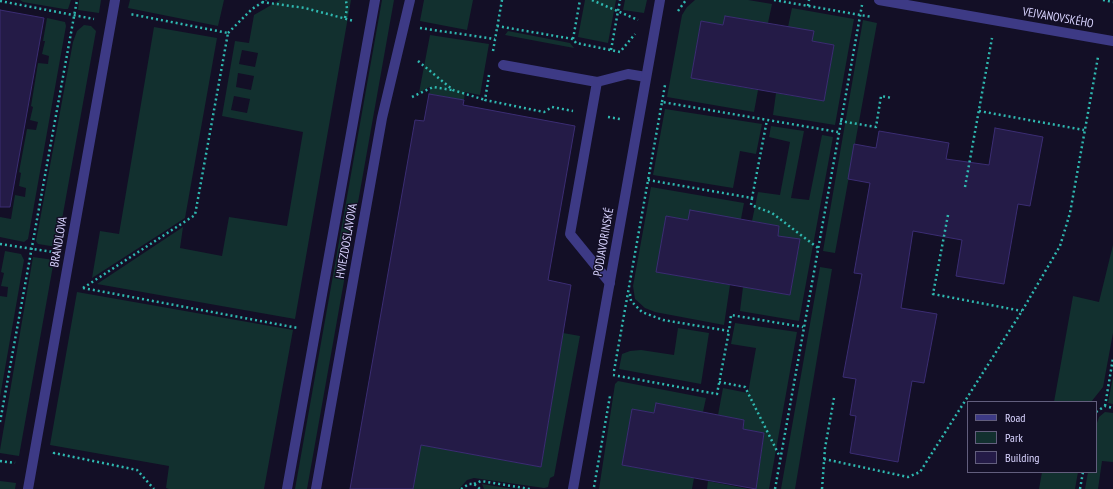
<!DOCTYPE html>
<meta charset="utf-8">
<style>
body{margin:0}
#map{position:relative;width:1113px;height:489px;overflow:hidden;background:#130f26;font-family:"PT Sans Narrow",sans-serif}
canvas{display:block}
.legend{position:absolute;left:967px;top:401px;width:130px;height:72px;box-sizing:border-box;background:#130f26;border:1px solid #625e7d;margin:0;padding:5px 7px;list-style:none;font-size:12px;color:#d9d4ff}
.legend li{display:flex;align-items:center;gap:8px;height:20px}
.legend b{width:20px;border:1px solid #625e7d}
</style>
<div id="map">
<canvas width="1113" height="489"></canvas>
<ul class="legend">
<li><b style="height:5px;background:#3d3a85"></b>Road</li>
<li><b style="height:11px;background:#12302f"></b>Park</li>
<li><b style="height:11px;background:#241b47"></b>Building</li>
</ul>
</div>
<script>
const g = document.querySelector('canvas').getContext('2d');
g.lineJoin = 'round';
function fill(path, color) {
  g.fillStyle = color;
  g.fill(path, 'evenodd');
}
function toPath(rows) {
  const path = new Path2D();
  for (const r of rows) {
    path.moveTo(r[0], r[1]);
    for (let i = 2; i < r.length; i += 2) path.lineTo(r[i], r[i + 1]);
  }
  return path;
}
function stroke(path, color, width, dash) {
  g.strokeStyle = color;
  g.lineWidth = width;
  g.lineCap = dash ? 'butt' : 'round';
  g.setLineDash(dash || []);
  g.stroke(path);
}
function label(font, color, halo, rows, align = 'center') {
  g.font = font + ' "PT Sans Narrow",sans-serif';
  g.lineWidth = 3;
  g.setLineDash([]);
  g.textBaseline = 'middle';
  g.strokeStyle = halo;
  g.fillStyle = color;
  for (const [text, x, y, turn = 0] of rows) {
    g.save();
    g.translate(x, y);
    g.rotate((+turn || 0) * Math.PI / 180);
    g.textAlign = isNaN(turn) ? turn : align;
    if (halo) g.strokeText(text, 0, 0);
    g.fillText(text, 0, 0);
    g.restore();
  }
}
fill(toPath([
 [20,0,71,0,68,9,64,9,23,2],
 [79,0,101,0,99,13,78,10],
 [130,0,224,0,218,26,128,8],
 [280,0,351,0,295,319,97,284,183,227,180,248,222,256,229,217,287,226,303,132,222,116,235,41,249,43,254,15],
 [242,50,258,53,255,67,239,64],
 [238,73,254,76,251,90,236,87],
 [234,96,250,99,247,113,231,110],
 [382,0,394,0,307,489,295,489],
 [424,0,473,0,467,30,420,21],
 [585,0,616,0,608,43,578,37],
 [625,0,647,0,644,13,623,10],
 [695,0,748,0,772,4,768,23,725,16,723,25,701,21,691,78,758,90,754,112,667,97,682,15,687,7],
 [792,8,854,19,835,125,773,115,776,93,824,101,834,45,812,41,788,27],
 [47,18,65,22,66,26,28,239,24,242,0,237,0,217,11,219,15,195,25,197,26,188,19,186,21,173,19,172,27,129,36,130,38,122,30,120,33,107,31,106,38,63,48,64,49,56,42,54,45,41,43,41],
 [863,20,877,23,835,253,823,251],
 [84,25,91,26,96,31,57,247,38,244,36,241,73,42,77,31],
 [154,27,217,38,185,218,92,278,100,231,119,234],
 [508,31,570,43,574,48,505,35],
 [430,35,489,44,480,95,465,92,464,100,429,94,431,86,419,93],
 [665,109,762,124,756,154,740,151,733,188,653,175],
 [771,126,804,131,791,198,809,200,822,135,833,137,799,321,740,311,743,287,790,295,800,240,778,236,779,226,752,221,758,192,780,195,790,142,769,137],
 [651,187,744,203,741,219,688,220,666,216,657,272,730,285,724,325,655,312,645,308,635,299,633,286],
 [1113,245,1113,333,1103,387,1091,402,1054,402,1073,296,1099,302],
 [5,251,21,254,24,260,0,397,0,296,7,297,8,287,1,286,4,273,1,272],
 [33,257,54,260,19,456,0,453,0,450],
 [820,267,832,269,795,489,781,489],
 [77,292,293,330,264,489,169,489,166,488,169,466,50,445],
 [735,323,797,332,769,489,756,489,764,433,743,429,744,420,718,415,723,388,748,393,756,348,731,344],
 [678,328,709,333,701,384,619,369,622,354,630,351,641,350,674,355],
 [563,333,580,336,554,476,550,478,548,487,544,488,474,478,467,480,459,489,413,489,421,445,541,467],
 [1113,376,1113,404,1108,403],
 [618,381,706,398,703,412,656,403,654,413,632,409,622,465,694,478,692,489,599,489,615,384],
 [1105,412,1113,413,1113,462,1102,461,1098,489,1085,489,1088,472,1096,472,1096,426,1099,417],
 [1042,472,1078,472,1075,489,1039,489],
 [0,481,16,483,15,489,0,489],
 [708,481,748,489,707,489],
 [482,484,513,489,484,489]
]), '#12302f');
const building = toPath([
 [0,10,44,18,10,207,0,207,0,10],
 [725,16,814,31,812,41,834,45,824,101,691,78,701,21,723,25,725,16],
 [429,94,464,100,463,105,575,126,548,280,571,285,541,467,421,445,413,489,350,489,415,120,424,121,429,94],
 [995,128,1043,137,1030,206,1018,204,1004,284,956,276,962,240,913,231,901,308,937,314,924,383,912,381,898,462,850,453,856,416,850,415,856,379,843,377,862,274,854,273,870,183,848,179,854,144,876,148,879,131,949,143,946,159,989,165,995,128],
 [690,210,779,226,778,236,800,239,790,295,656,272,666,216,688,220,690,210],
 [656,403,744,420,743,429,764,433,756,489,622,465,632,409,654,413,656,403]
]);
fill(building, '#241b47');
stroke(building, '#3b2d73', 1);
stroke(toPath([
 [592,0,638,20],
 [774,0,872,17],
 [1103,0,1113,2],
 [0,1,94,19],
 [262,2,305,8,354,21],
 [808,6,809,0],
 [678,11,686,0],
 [345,18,347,9,346,0],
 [497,26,573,39,576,43,620,52,635,34],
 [420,28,495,39],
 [228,33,252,9,266,0],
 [573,39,580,0],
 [611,50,620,0],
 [493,51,502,0],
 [418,61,453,90,485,100],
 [489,75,485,100,544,112,552,107,573,111],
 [412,97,433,87,452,90],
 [662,102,665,85],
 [979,111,1084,130],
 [608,117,620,119],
 [840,121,876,127,881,96,892,98],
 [648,180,752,198,767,120],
 [965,187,992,38],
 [752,198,751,205,772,213,818,248],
 [948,215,933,294,1022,311],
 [0,244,53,252],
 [83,288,195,215,228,33,130,14],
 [83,288,298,328],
 [630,294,631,301,642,312,663,320,729,331,731,315,803,327],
 [614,371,662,102,838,132],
 [613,375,717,394,729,331],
 [719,382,745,387,780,457],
 [1105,406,1113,358],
 [1096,412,1105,406,1113,408],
 [0,422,77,0],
 [54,454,54,453,137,470,154,489],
 [824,459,908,477,920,472,1022,311,1060,246,1070,213,1098,57],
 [0,461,15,463],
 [474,484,481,481,530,489],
 [594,487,610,396],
 [461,489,469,484,474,484,480,489],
 [775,489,862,5],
 [822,489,825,448,834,398],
 [1080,489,1083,472]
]), '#2fb8b0', 2.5, [2, 3]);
stroke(toPath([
 [503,65,597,82,628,74,646,77],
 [597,82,570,234,610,283]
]), '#3d3a85', 10);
stroke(toPath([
 [879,0,1113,41],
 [28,489,115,0],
 [573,489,660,0]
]), '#3d3a85', 10);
stroke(toPath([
 [287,489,375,0],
 [316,489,382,118,410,0]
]), '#3d3a85', 10);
label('12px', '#d9d4ff', '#130f26', [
 ["VEJVANOVSKÉHO",1058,18,10],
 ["HVIEZDOSLAVOVA",347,241,-80],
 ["BRANDLOVA",59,242,-80],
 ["PODJAVORINSKÉ",604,242,-80]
]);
</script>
